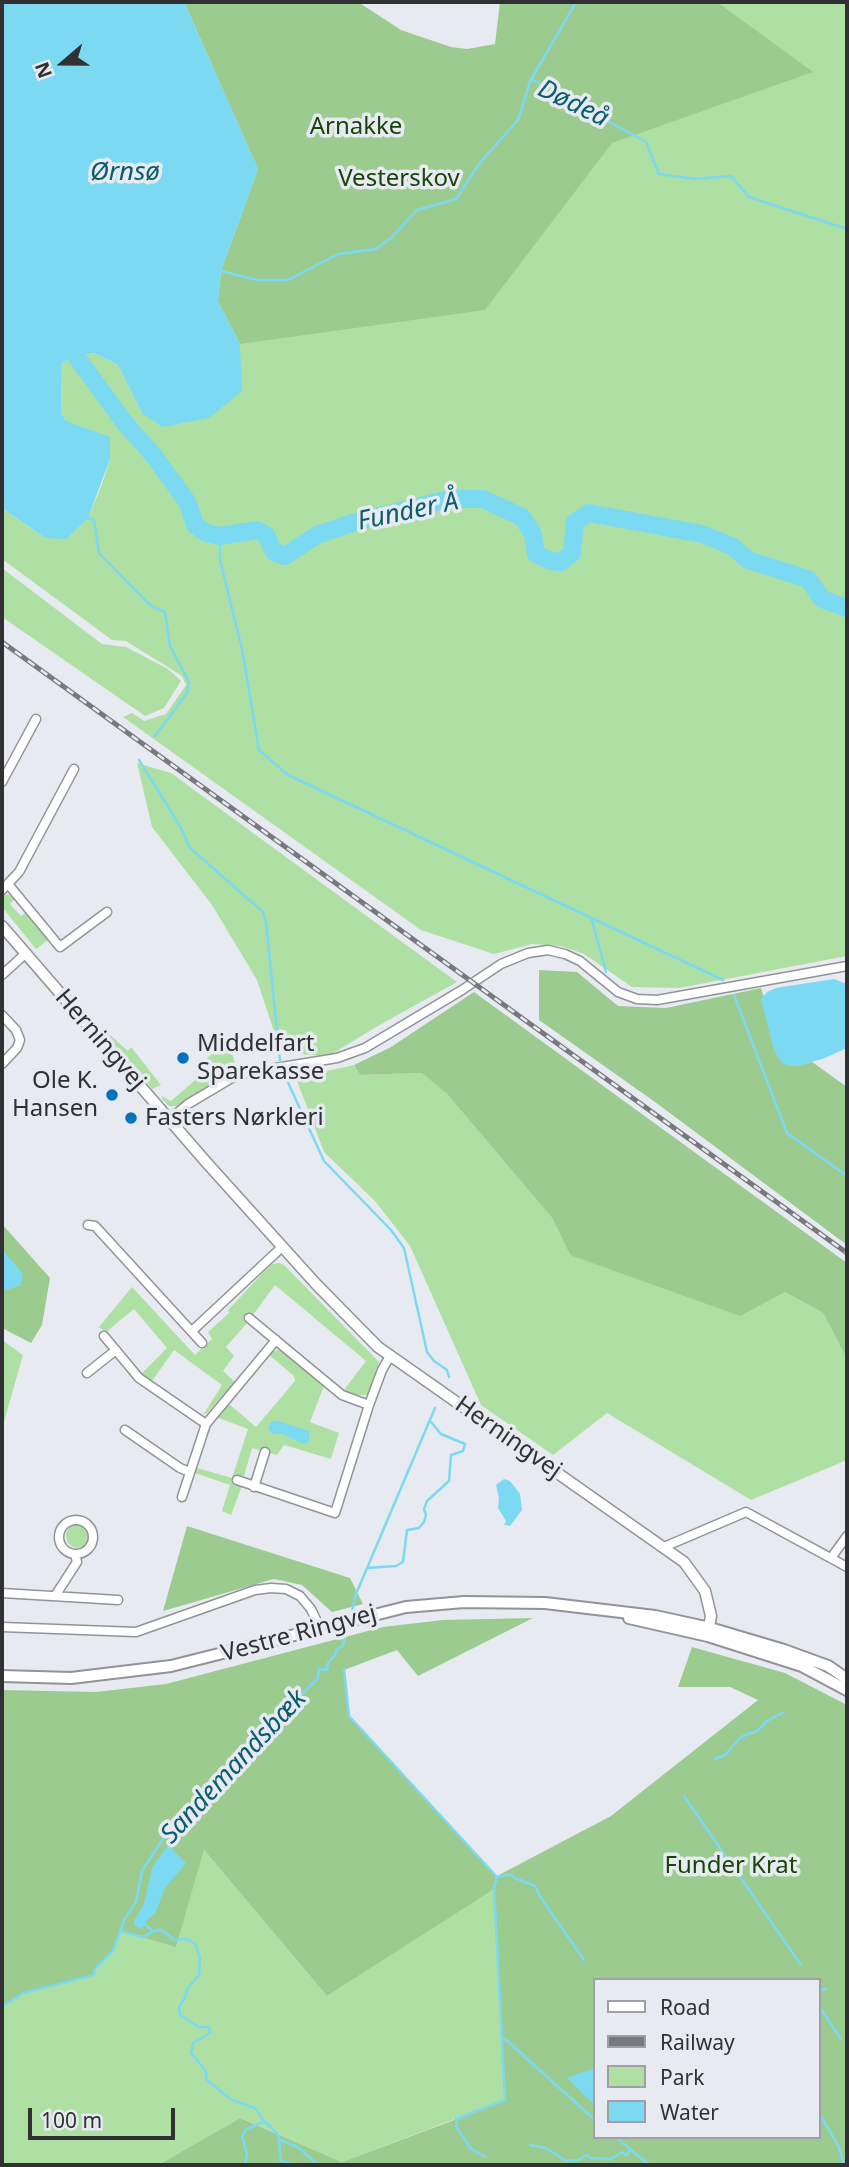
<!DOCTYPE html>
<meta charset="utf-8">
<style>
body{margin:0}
#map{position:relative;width:849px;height:2167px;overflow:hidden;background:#e8eaf1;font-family:"Noto Sans",sans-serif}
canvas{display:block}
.frame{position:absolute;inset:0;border:4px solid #313134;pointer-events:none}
.legend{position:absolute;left:593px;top:1978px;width:228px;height:161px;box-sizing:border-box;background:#e8eaf1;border:2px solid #9fa0a5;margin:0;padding:9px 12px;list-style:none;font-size:21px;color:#313134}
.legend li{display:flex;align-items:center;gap:14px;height:35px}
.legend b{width:35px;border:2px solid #9fa0a5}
.north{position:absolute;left:28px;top:28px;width:70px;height:70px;-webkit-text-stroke:5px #e8eaf1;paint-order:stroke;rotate:250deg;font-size:19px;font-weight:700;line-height:28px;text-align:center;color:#313134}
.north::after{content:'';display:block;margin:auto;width:24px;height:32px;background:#313134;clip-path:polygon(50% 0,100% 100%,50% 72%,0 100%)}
.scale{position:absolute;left:28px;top:2108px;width:147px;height:32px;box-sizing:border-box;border:4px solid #313134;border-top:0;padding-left:9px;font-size:21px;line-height:24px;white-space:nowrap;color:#313134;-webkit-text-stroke:5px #e8eaf1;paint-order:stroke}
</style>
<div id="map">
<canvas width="849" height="2167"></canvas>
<div class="frame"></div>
<ul class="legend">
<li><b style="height:9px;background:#fff"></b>Road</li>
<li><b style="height:9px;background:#78797d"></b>Railway</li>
<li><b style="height:19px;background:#afe0a3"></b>Park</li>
<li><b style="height:19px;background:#7bdaf2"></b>Water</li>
</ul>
<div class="north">N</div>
<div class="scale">100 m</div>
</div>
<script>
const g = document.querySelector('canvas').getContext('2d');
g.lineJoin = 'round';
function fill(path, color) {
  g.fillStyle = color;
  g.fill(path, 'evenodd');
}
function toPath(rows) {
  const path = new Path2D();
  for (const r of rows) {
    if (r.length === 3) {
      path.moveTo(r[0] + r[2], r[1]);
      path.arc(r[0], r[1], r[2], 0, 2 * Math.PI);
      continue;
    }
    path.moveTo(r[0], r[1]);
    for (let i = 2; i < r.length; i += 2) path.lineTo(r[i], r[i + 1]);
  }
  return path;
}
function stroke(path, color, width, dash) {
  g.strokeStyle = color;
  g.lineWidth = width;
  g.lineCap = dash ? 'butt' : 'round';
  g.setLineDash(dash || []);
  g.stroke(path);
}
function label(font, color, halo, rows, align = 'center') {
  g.font = font + ' "Noto Sans",sans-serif';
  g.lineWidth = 7;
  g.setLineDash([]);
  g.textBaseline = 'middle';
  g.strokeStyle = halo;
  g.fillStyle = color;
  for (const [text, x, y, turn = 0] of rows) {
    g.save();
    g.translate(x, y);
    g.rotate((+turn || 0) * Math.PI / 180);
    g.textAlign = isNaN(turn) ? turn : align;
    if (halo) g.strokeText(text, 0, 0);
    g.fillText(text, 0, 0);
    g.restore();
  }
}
fill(toPath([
 [511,2,847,2,847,956,679,988,632,987,584,954,561,946,532,944,494,954,421,930,123,717,132,713,144,721,166,714,186,685,182,676,126,641,112,640,2,559,2,508,45,538,88,518,102,484,110,459,66,421,61,412,62,363,76,356,94,353,118,365,142,413,240,344,218,301,221,271,258,169,212,66,467,131],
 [2,568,102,644,126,647,168,669,181,681,164,708,145,716,2,617],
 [137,763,171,773,457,982,376,1027,329,1056,281,1053,257,980,212,905,152,827],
 [5,894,12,896,14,900,10,904,21,916,25,913,48,940,36,949,2,907,2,895],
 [110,1035,128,1051,131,1047,161,1085,152,1089,137,1069,108,1038],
 [217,1039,233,1056,236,1068,231,1073,177,1106,169,1106,162,1099,162,1096,171,1101,201,1075,205,1060,221,1046,215,1040],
 [354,1065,360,1075,423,1073,447,1094,552,1218,570,1255,785,1292,823,1313,847,1359,847,1460,751,1500,607,1413,553,1455,481,1405,410,1246,375,1201,324,1152,296,1078],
 [279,1263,284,1265,379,1362,368,1395,357,1395,344,1390,366,1361,275,1285,247,1323,226,1347,234,1356,223,1371,235,1382,207,1413,203,1415,222,1385,174,1350,152,1381,141,1374,167,1348,134,1309,106,1332,99,1327,132,1287,195,1355,212,1339,208,1332,229,1313,228,1310,264,1272,272,1264],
 [2,1340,23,1355,2,1429],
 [280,1350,324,1386,310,1422,339,1433,331,1459,284,1445,277,1455,252,1448,244,1476,237,1475,235,1483,242,1486,231,1515,222,1511,230,1485,195,1473,197,1468,232,1478,248,1429,216,1417,229,1404,256,1427,295,1381,294,1376,269,1355,273,1351],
 [78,1536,12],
 [204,1850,327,1996,494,1888,505,2100,342,2162,240,2118,158,2165,5,2165,2,2163,2,1876,121,1931,176,1946]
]), '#afe0a3');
fill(toPath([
 [184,2,358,2,401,30,451,47,467,49,495,44,500,2,717,2,813,72,612,143,485,310,240,344,218,301,221,271,258,169],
 [539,970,577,972,618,1006,666,1008,761,988,784,1063,808,1059,847,1087,847,1245,655,1102,539,1020],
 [474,992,847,1263,847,1359,823,1313,785,1292,740,1316,570,1255,552,1218,447,1094,422,1073,360,1075,354,1065,391,1047],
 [2,1224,50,1278,42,1325,31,1343,2,1328],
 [187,1526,350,1578,363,1604,332,1612,302,1585,274,1579,163,1611],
 [533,1618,418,1676,397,1650,344,1670,349,1716,497,1876,611,1816,758,1700,730,1687,678,1687,692,1647,785,1673,847,1705,847,2165,158,2165,240,2118,342,2162,505,2101,494,1889,327,1996,204,1850,176,1947,121,1931,113,1951,96,1969,94,1975,23,1993,2,2007,2,1690,96,1692,166,1684,383,1627,443,1620],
 [595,1980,819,1980,819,2137,595,2137]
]), '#9ccb90');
fill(toPath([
 [2,2,184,2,258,169,221,271,218,301,240,344,242,391,209,418,162,427,142,413,118,365,94,353,76,356,62,363,61,412,66,421,110,437,110,459,88,518,66,539,45,538,2,508],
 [834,979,847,984,847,1048,825,1058,799,1066,788,1066,781,1062,774,1050,761,999,767,992,776,988],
 [2,1249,23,1274,20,1286,2,1291],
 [272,1421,278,1421,309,1431,309,1442,304,1444,282,1434,272,1434,268,1428],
 [504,1479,510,1481,520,1494,522,1510,510,1526,504,1525,506,1521,498,1508,499,1498,496,1485],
 [168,1845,186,1863,165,1888,155,1914,148,1919,142,1929,134,1925,135,1919,144,1904,152,1868],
 [595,2068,595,2105,567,2078]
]), '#7bdaf2');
stroke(toPath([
 [532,78,576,2],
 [221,271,257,280,288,280,338,254,376,249,391,238,417,210,456,199,479,164,518,120,531,79,646,142,659,174,695,179,731,176,749,197,847,229],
 [88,518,94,520,99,553,147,602,155,608,165,612,170,646,189,682,187,693,155,736],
 [220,536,220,560,242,649,259,750,288,775,723,980],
 [139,760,180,826,190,848,263,912,266,922,280,1060],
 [591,917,606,972],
 [734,995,787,1133,847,1176],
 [285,1076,324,1161,391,1230,404,1248,427,1352,434,1361,447,1370,449,1377],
 [367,1568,396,1566,403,1562,407,1530,419,1528,424,1522,426,1515,424,1509,427,1501,449,1481,451,1455,463,1451,465,1444,441,1434,431,1422],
 [352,1611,356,1594,435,1408],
 [344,1669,349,1716,497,1877,494,1888,505,2100,456,2119,457,2128,471,2149,486,2157],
 [715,1759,725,1755,741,1737,757,1731,767,1721,784,1712],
 [684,1796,801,1965],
 [498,1877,510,1874,515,1878,535,1886,541,1898,584,1960],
 [146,1925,152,1931],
 [121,1931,142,1937,157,1930,162,1930,174,1940,187,1939,195,1944,200,1958,199,1975,187,1989,185,1998,179,2007,180,2015,199,2027,209,2027,210,2033,193,2043,191,2053,206,2071,206,2079,214,2086,232,2100,255,2108,264,2121,277,2133,280,2140,298,2147,318,2165],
 [819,1991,826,1989],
 [819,2006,841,2039],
 [2,2007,23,1993,94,1975,95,1969,113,1951,125,1918,136,1902,142,1871,173,1823,181,1819,318,1678,319,1669,327,1670,328,1663,335,1655,337,1649,343,1646,347,1629],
 [504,2038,595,2120],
 [819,2113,839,2147,844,2165],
 [616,2137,649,2165],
 [279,2141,281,2161,294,2165],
 [530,2145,546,2148,566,2161,578,2160,587,2155,591,2158,611,2159,622,2152,626,2155,631,2150],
 [245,2165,247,2154,242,2136,247,2129,263,2122]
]), '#7bdaf2', 2.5);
stroke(toPath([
 [76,356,124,422,154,456,188,503,195,525,206,533,220,536,257,530,266,535,274,552,285,556,317,535,355,522,449,499,483,499,522,517,533,534,536,554,550,561,561,562,572,553,575,522,589,513,702,534,732,546,748,560,808,579,822,599,847,608]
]), '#7bdaf2', 18);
const minor = toPath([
 [2,782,36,719],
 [8,884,60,947,107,912],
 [2,890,19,872,74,769],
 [2,975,25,954],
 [2,1015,16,1030,20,1040,17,1048,2,1064],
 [169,1120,188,1104,230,1079,245,1073,337,1058,365,1048,462,990,501,964,528,953,548,950,565,954,580,961,618,992,637,999,657,1000,847,966],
 [88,1225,95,1226,202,1343],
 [249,1318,342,1395,369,1405],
 [192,1331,282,1247],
 [104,1336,139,1378,206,1424],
 [87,1373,116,1350],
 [125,1430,180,1468,190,1472],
 [237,1480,335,1513,369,1405,382,1370,390,1356],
 [254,1487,265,1452],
 [182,1497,206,1424,276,1340],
 [76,1537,17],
 [664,1547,746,1512,847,1567],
 [831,1558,847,1536],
 [2,1593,118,1600],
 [55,1596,77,1562,75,1554],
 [2,1627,136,1632,255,1590,271,1588,286,1589,300,1596,311,1609,320,1628]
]);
const tertiary = toPath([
 [2,926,206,1162,316,1284,378,1347,684,1562,705,1591,711,1616,708,1633]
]);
const secondary = toPath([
 [629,1618,708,1636,802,1666,847,1690],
 [2,1676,71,1678,171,1666,406,1607,464,1602,545,1603,655,1616,710,1628,784,1650,828,1666,847,1679]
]);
stroke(minor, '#919399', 11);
stroke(tertiary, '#919399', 13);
stroke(secondary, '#919399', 14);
stroke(minor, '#fff', 8);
stroke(tertiary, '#fff', 10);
stroke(secondary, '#fff', 10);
const rail = toPath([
 [2,642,847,1253]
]);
stroke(rail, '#78797d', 5);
stroke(rail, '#e8eaf1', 2.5, [8]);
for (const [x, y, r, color] of [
 [183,1058,7,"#0272bd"],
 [112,1095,7,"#0272bd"],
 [131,1118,7,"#0272bd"]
]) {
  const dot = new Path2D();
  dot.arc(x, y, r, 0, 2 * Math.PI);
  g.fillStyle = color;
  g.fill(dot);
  stroke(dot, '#e8eaf1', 2.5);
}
label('24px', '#184609', '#e8eaf1', [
 ["Arnakke",356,127],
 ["Vesterskov",399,179],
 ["Funder Krat",731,1866]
]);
label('24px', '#313134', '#e8eaf1', [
 ["Herningvej",100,1040,49],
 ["Herningvej",508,1438,35],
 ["Vestre Ringvej",299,1634,-15]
]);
label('24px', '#313134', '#e8eaf1', [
 ["Middelfart",197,1044],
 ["Sparekasse",197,1072],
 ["Ole K.",98,1081,"right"],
 ["Hansen",98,1109,"right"],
 ["Fasters Nørkleri",145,1118]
], 'left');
label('italic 26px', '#095d6e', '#e8eaf1', [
 ["Dødeå",573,104,26],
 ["Ørnsø",125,173],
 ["Funder Å",408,512,-12],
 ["Sandemandsbæk",234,1767,-47]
]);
</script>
